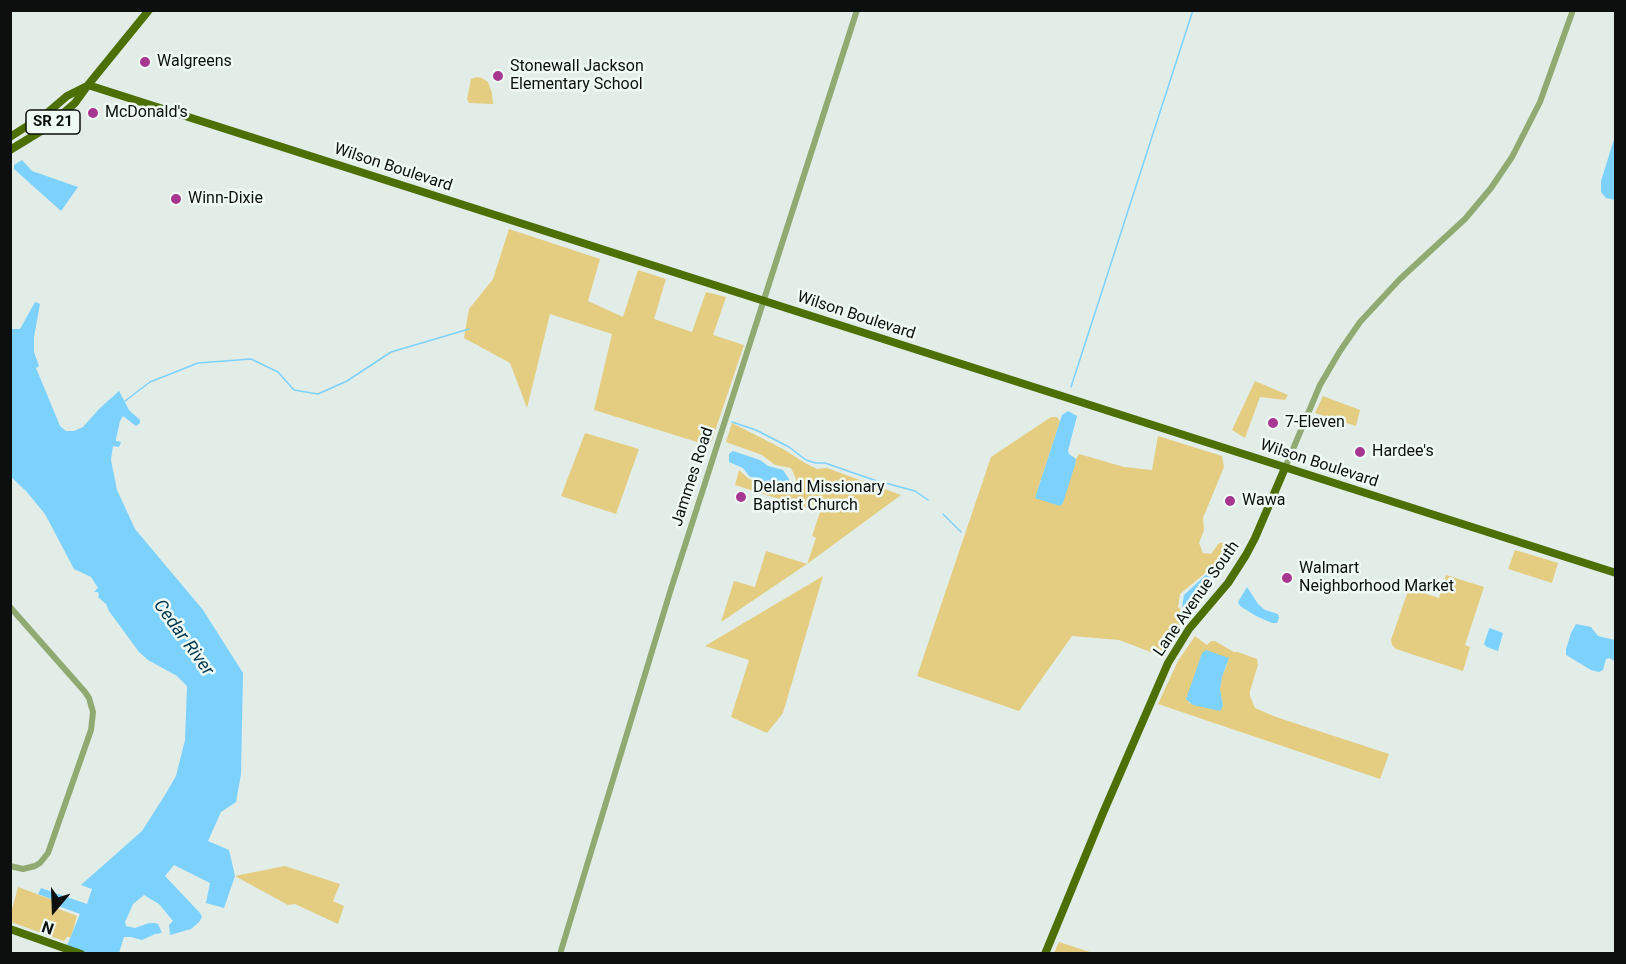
<!DOCTYPE html>
<style>
body{margin:0}
#map{position:relative;width:1626px;height:964px;overflow:hidden;background:#e2ede7;font-family:Roboto,sans-serif}
canvas{display:block}
.frame{position:absolute;inset:0;border:12px solid #0c0f0d;pointer-events:none}
.north{position:absolute;left:24px;top:880px;width:60px;height:60px;-webkit-text-stroke:4px #f0faf5;paint-order:stroke;rotate:199deg;font-size:16px;font-weight:700;line-height:24px;text-align:center;color:#0c0f0d}
.north::after{content:'';display:block;margin:auto;width:21px;height:27px;background:#0c0f0d;clip-path:polygon(50% 0,100% 100%,50% 72%,0 100%)}
</style>
<div id="map">
<canvas width="1626" height="964"></canvas>
<div class="frame"></div>
<div class="north">N</div>
</div>
<script>
const g = document.querySelector('canvas').getContext('2d');
g.lineJoin = 'round';
function fill(path, color) {
  g.fillStyle = color;
  g.fill(path, 'evenodd');
}
function toPath(rows) {
  const path = new Path2D();
  for (const r of rows) {
    path.moveTo(r[0], r[1]);
    for (let i = 2; i < r.length; i += 2) path.lineTo(r[i], r[i + 1]);
  }
  return path;
}
function stroke(path, color, width, dash) {
  g.strokeStyle = color;
  g.lineWidth = width;
  g.lineCap = dash ? 'butt' : 'round';
  g.setLineDash(dash || []);
  g.stroke(path);
}
function label(font, color, halo, rows, align = 'center') {
  g.font = font + ' Roboto,sans-serif';
  g.lineWidth = 5;
  g.setLineDash([]);
  g.textBaseline = 'middle';
  g.strokeStyle = halo;
  g.fillStyle = color;
  for (const [text, x, y, turn = 0] of rows) {
    g.save();
    g.translate(x, y);
    g.rotate((+turn || 0) * Math.PI / 180);
    g.textAlign = isNaN(turn) ? turn : align;
    if (halo) g.strokeText(text, 0, 0);
    g.fillText(text, 0, 0);
    g.restore();
  }
}
fill(toPath([
 [477,77,482,78,488,82,492,93,493,104,469,103,467,99,471,79],
 [509,229,600,259,588,301,623,317,638,270,666,279,654,319,692,332,706,292,726,297,713,335,744,345,710,446,594,410,612,334,550,314,527,408,510,363,464,338,469,309,493,279],
 [1255,381,1288,395,1285,400,1260,397,1245,438,1232,430],
 [1323,396,1360,410,1356,426,1315,413],
 [1051,417,1057,417,1060,421,1035,498,1060,505,1075,465,1076,459,1079,454,1124,467,1152,470,1158,436,1222,456,1224,467,1203,518,1204,530,1199,543,1203,553,1211,554,1219,543,1232,543,1234,553,1221,571,1210,569,1180,594,1178,607,1187,615,1161,656,1119,640,1072,636,1019,711,917,676,991,457],
 [732,423,783,449,805,463,817,469,827,468,901,495,807,564,721,622,734,581,755,587,766,551,807,564,816,538,812,536,820,512,735,485,739,470,749,479,791,493,796,479,791,468,775,465,762,455,726,442],
 [585,433,639,449,616,514,561,496],
 [1515,550,1558,563,1552,583,1508,569],
 [1446,575,1484,587,1465,645,1470,647,1463,671,1396,649,1392,645,1391,640,1409,588,1439,598],
 [823,576,783,713,767,733,731,717,749,660,705,646],
 [1195,636,1207,645,1211,641,1215,641,1234,652,1238,652,1257,659,1258,665,1250,691,1250,696,1255,708,1276,717,1389,754,1380,779,1158,704,1178,661],
 [1228,663,1222,676,1220,689,1223,706,1188,703],
 [285,866,340,884,333,901,344,906,338,924,295,904,288,905,235,876],
 [18,887,53,900,51,906,77,916,71,937,67,937,64,941,11,922,11,913],
 [1059,942,1093,953,1054,953]
]), '#e4cd81');
fill(toPath([
 [1615,136,1616,200,1615,200,1606,198,1601,192,1601,181],
 [22,160,32,171,78,187,61,211,14,169,14,165],
 [35,302,40,304,34,337,34,352,39,366,36,368,60,426,66,431,74,431,83,427,99,409,119,391,129,410,140,420,140,423,136,426,123,416,120,421,116,439,116,441,121,442,119,447,113,446,111,460,117,490,135,529,203,610,243,673,241,774,236,802,221,812,208,841,229,850,235,876,224,908,206,903,210,883,174,865,165,876,200,913,202,917,199,922,191,929,170,935,169,925,173,921,159,904,144,895,133,904,125,922,126,926,135,928,149,923,155,923,158,924,162,933,155,934,142,940,131,937,124,937,119,953,64,953,80,914,53,904,54,900,38,894,41,888,87,904,92,889,81,885,142,831,165,795,176,776,185,740,187,686,177,676,148,660,139,652,109,611,106,604,98,597,99,595,98,592,94,592,98,588,91,577,74,569,45,514,26,491,11,477,10,329,20,329],
 [1068,411,1077,416,1068,451,1069,454,1076,459,1075,465,1063,503,1060,506,1035,498,1062,415],
 [733,451,760,460,768,466,783,470,789,479,790,484,787,487,784,488,749,476,743,468,729,462,729,454],
 [1210,571,1216,577,1188,610,1182,606,1184,595],
 [1247,587,1258,604,1265,610,1278,614,1279,618,1277,623,1272,623,1256,616,1240,606,1238,602],
 [1576,624,1591,627,1598,636,1615,640,1615,661,1609,658,1606,659,1603,670,1599,672,1591,670,1566,655,1566,649,1571,633],
 [1490,628,1503,633,1498,651,1487,647,1484,644,1489,629],
 [1206,650,1229,658,1222,677,1220,689,1223,706,1220,711,1193,705,1186,699,1202,653]
]), '#7cd1fd');
stroke(toPath([
 [1071,387,1193,10],
 [125,401,150,382,198,363,251,359,278,372,294,390,318,394,347,381,391,352,469,329],
 [732,422,756,430,789,447,806,460,816,463,825,463,874,480,915,491,928,500],
 [943,514,961,532]
]), '#7cd1fd', 1.5);
stroke(toPath([
 [1285,468,1320,385,1340,351,1360,322,1400,279,1465,219,1491,188,1512,157,1540,102,1573,10],
 [10,607,85,692,89,698,93,712,91,730,48,853,40,863,35,866,23,869,10,866],
 [560,954,670,592,857,10]
]), '#90aa71', 6);
stroke(toPath([
 [88,85,1616,573],
 [10,137,46,114,67,96,87,86],
 [10,150,46,128,75,103,88,85,149,10],
 [10,929,81,954],
 [1045,954,1103,813,1168,663,1189,629,1228,583,1246,555,1255,538,1285,468]
]), '#4c7006', 8);
for (const [x, y, r, color] of [
 [145,62,6,"#a83792"],
 [498,76,6,"#a83792"],
 [93,113,6,"#a83792"],
 [176,199,6,"#a83792"],
 [1273,423,6,"#a83792"],
 [1360,452,6,"#a83792"],
 [741,497,6,"#a83792"],
 [1230,501,6,"#a83792"],
 [1287,578,6,"#a83792"]
]) {
  const dot = new Path2D();
  dot.arc(x, y, r, 0, 2 * Math.PI);
  g.fillStyle = color;
  g.fill(dot);
  stroke(dot, '#f0faf5', 2);
}
for (const [x, y, w] of [
 [53,122,54]
]) {
  const box = new Path2D();
  box.roundRect(x - w / 2, y - 12, w, 24, 4.5);
  g.fillStyle = '#f0faf5';
  g.fill(box);
  stroke(box, '#0c0f0d', 1.5);
}
label('bold 15px', '#0c0f0d', null, [
 ["SR 21",53,122]
]);
label('16px', '#0c0f0d', '#f0faf5', [
 ["Walgreens",157,62],
 ["Stonewall Jackson",510,67],
 ["Elementary School",510,85],
 ["McDonald's",105,113],
 ["Winn-Dixie",188,199],
 ["7-Eleven",1285,423],
 ["Hardee's",1372,452],
 ["Deland Missionary",753,488],
 ["Baptist Church",753,506],
 ["Wawa",1242,501],
 ["Walmart",1299,569],
 ["Neighborhood Market",1299,587]
], 'left');
label('16px', '#0c0f0d', '#f0faf5', [
 ["Wilson Boulevard",393,168,18],
 ["Wilson Boulevard",856,316,18],
 ["Wilson Boulevard",1319,464,18],
 ["Jammes Road",693,477,-72],
 ["Lane Avenue South",1197,599,-55]
]);
label('italic 18px', '#02374d', '#f0faf5', [
 ["Cedar River",183,638,54]
]);
</script>
